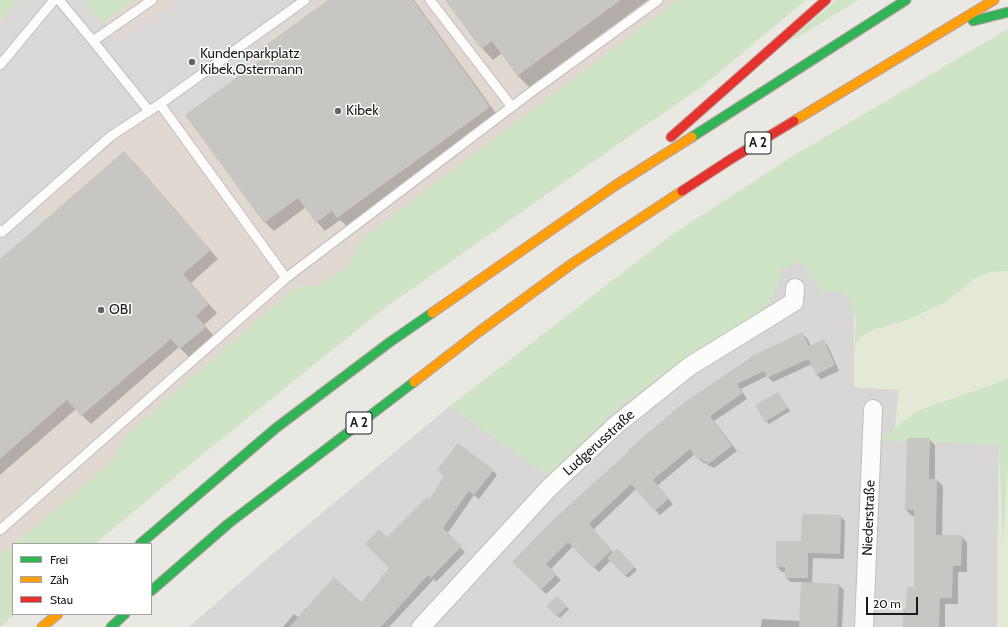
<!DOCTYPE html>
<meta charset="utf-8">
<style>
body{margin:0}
#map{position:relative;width:1008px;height:627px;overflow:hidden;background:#e9e8e3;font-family:Cabin,sans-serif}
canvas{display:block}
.legend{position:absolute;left:12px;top:543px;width:140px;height:72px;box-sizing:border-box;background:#fff;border:1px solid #a4a4a4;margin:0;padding:5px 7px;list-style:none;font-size:12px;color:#1b1b1b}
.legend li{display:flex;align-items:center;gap:8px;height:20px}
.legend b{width:20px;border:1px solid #a4a4a4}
.scale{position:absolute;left:866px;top:597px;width:52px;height:18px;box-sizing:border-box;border:2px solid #1b1b1b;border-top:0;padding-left:5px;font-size:12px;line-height:14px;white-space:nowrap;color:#1b1b1b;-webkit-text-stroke:3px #fff;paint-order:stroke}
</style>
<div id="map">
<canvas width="1008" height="627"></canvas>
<ul class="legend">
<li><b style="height:5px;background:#30b455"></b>Frei</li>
<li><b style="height:5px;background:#ff9f0a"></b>Zäh</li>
<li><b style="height:5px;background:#e5322d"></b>Stau</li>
</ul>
<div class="scale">20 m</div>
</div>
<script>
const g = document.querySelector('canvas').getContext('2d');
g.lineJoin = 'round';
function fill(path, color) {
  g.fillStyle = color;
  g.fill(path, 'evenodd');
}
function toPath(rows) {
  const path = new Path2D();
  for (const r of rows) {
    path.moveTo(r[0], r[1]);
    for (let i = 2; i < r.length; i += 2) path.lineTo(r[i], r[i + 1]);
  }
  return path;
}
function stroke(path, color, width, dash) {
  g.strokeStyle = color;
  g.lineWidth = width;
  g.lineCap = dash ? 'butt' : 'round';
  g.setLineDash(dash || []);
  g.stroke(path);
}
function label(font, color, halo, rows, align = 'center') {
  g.font = font + ' Cabin,sans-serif';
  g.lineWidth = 3;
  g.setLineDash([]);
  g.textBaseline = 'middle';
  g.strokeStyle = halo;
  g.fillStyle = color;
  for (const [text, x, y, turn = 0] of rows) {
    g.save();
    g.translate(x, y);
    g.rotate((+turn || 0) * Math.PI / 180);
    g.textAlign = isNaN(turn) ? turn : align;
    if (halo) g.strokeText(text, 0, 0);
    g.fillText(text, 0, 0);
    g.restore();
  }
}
fill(toPath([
 [854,254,854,387,899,390,894,437,999,441,997,627,189,627,262,563,450,406,548,475,618,407,697,350,756,315,780,258]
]), '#d8d7d5');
fill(toPath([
 [17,0,75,0,97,26,135,0,677,0,362,239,349,266,319,285,296,287,128,433,111,462,8,549,0,554,0,21]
]), '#e2d8d2');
fill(toPath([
 [1008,271,1008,627,998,627,1000,440,895,436,899,389,854,387,855,348,858,340,864,335,875,329,895,325,909,319,946,302,975,279,991,272]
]), '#e4e8d7');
fill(toPath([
 [0,0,17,0,0,21],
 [75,0,135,0,97,27],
 [677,0,806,0,703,86,617,145,382,310,182,471,95,544,14,544,111,462,128,433,296,287,319,285,349,266,362,239],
 [837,0,858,0,802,35,788,41],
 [1008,29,1008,271,991,272,976,278,946,302,909,319,895,324,875,329,864,335,858,340,854,349,856,320,853,308,847,296,843,292,830,291,823,294,801,261,781,270,774,297,756,315,697,350,618,407,548,476,450,406,670,236,791,157],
 [1008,379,1008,461,1003,546,999,445,879,440,917,411],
 [13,545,13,614,15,614,0,627,0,554]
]), '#cfe4c5');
fill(toPath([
 [19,0,82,0,121,41,180,0,321,0,243,57,251,68,178,119,165,103,114,140,36,208,45,219,0,259,0,23]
]), '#dad9d7');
fill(toPath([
 [330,0,414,0,498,116,347,226,340,220,325,231,317,222,306,207,274,231,265,222,262,60],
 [447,0,648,0,529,87,518,76,502,53,493,60,482,48],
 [133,161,218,259,191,283,217,313,204,325,214,336,189,357,179,347,91,424,76,409,0,475,0,260],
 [802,334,807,338,811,346,823,341,828,346,839,371,821,379,816,374,812,364,773,382,767,376,741,389,747,399,714,421,737,451,714,468,711,466,710,467,706,463,704,464,695,454,657,486,673,504,660,515,636,489,593,530,614,553,617,549,637,570,628,578,611,560,599,572,573,546,550,570,561,580,546,594,514,562,556,519],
 [778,393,790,411,769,424,766,421],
 [929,439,935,445,935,480,937,480,943,486,942,536,961,536,967,542,967,572,958,572,958,604,945,604,945,627,904,627,907,609,915,589,915,516,912,516,906,510],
 [493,471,497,475,479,499,474,495,447,534,465,552,436,582,434,579,389,627,283,627,294,614,299,618,362,603,391,568,387,539,429,501],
 [840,516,845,521,844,559,813,558,812,584,839,585,844,590,842,627,761,627,762,619,800,621,802,582,791,582,786,578,786,572,782,572,777,567,802,542],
 [557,597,569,609,560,618,547,606]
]), '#0003');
fill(toPath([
 [328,0,413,0,490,107,337,218,332,211,316,223,298,198,264,223,185,115,260,60,255,53],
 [445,0,621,0,517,76,492,41,481,49],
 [124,151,211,250,183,274,209,304,196,316,206,327,180,349,171,339,81,416,67,400,0,459,0,259],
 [802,332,809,346,823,339,835,365,816,375,808,359,767,378,764,371,737,384,743,393,710,416,732,446,708,464,706,461,704,463,701,458,698,460,690,449,653,480,669,498,655,511,631,484,589,524,612,550,593,568,568,542,546,564,557,574,541,590,512,562,555,518,628,452,627,451,682,404,750,358,750,357],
 [778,392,788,408,765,422,755,405],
 [907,438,930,438,929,479,937,479,936,535,962,535,961,566,953,566,952,598,940,598,939,627,903,627,903,609,906,609,907,587,914,587,914,510,905,510],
 [458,443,494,470,474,495,469,491,443,528,462,546,431,578,428,575,381,627,289,627,334,577,361,602,381,579,380,578,389,568,365,544,379,529,387,537,427,497,429,500,444,476,437,470],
 [802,514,841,515,840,554,808,553,808,578,785,578,785,567,776,567,776,541,801,541],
 [617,548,635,567,625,576,607,558],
 [801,582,839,584,837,627,799,627],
 [557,596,567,606,557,617,546,606]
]), '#c7c6c3');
const lane = toPath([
 [59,0,93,41,152,0],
 [430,0,512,107],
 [93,41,149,111],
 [0,65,54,0],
 [160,104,286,278],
 [0,230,2,232,111,136,160,104,305,0],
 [0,530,286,278,530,93,658,0]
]);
const street = toPath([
 [421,627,549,488,616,425,690,366,794,302,795,288],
 [864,627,873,409]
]);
const fast = toPath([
 [973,21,1008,12],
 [692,137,906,0],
 [140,544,276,428,390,342,432,313],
 [151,591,228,524,414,382],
 [111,627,125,614]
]);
const slow = toPath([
 [794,121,994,0],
 [432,313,616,185,692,137],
 [414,382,480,331,573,263,682,191],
 [42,627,58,614]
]);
const jam = toPath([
 [671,137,826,0],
 [682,191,731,159,794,121]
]);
stroke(lane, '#bfbebc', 11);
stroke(street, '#bfbebc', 20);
stroke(fast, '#ba9fa0', 11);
stroke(slow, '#ba9fa0', 11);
stroke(jam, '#ba9fa0', 11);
stroke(lane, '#fcfcfb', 9);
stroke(street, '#fcfcfb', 18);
stroke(fast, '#30b455', 9);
stroke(slow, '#ff9f0a', 9);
stroke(jam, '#e5322d', 9);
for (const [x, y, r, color] of [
 [192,62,4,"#636361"],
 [338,111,4,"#636361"],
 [101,310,4,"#636361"]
]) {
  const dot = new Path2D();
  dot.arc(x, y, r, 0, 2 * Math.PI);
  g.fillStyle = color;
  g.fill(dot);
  stroke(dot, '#fff', 1.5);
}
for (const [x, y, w] of [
 [758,143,26],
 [359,423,26]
]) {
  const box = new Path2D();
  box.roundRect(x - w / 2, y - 11, w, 22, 3);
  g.fillStyle = '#fff';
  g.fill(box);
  stroke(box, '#1b1b1b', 1);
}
label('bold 13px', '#1b1b1b', null, [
 ["A 2",758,143],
 ["A 2",359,423]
]);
label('14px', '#1b1b1b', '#fff', [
 ["Kundenparkplatz",200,54],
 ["Kibek,Ostermann",200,70],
 ["Kibek",346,111],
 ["OBI",109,310]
], 'left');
label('14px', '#1b1b1b', '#fff', [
 ["Ludgerusstraße",599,443,-42],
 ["Niederstraße",869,518,-88]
]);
</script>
